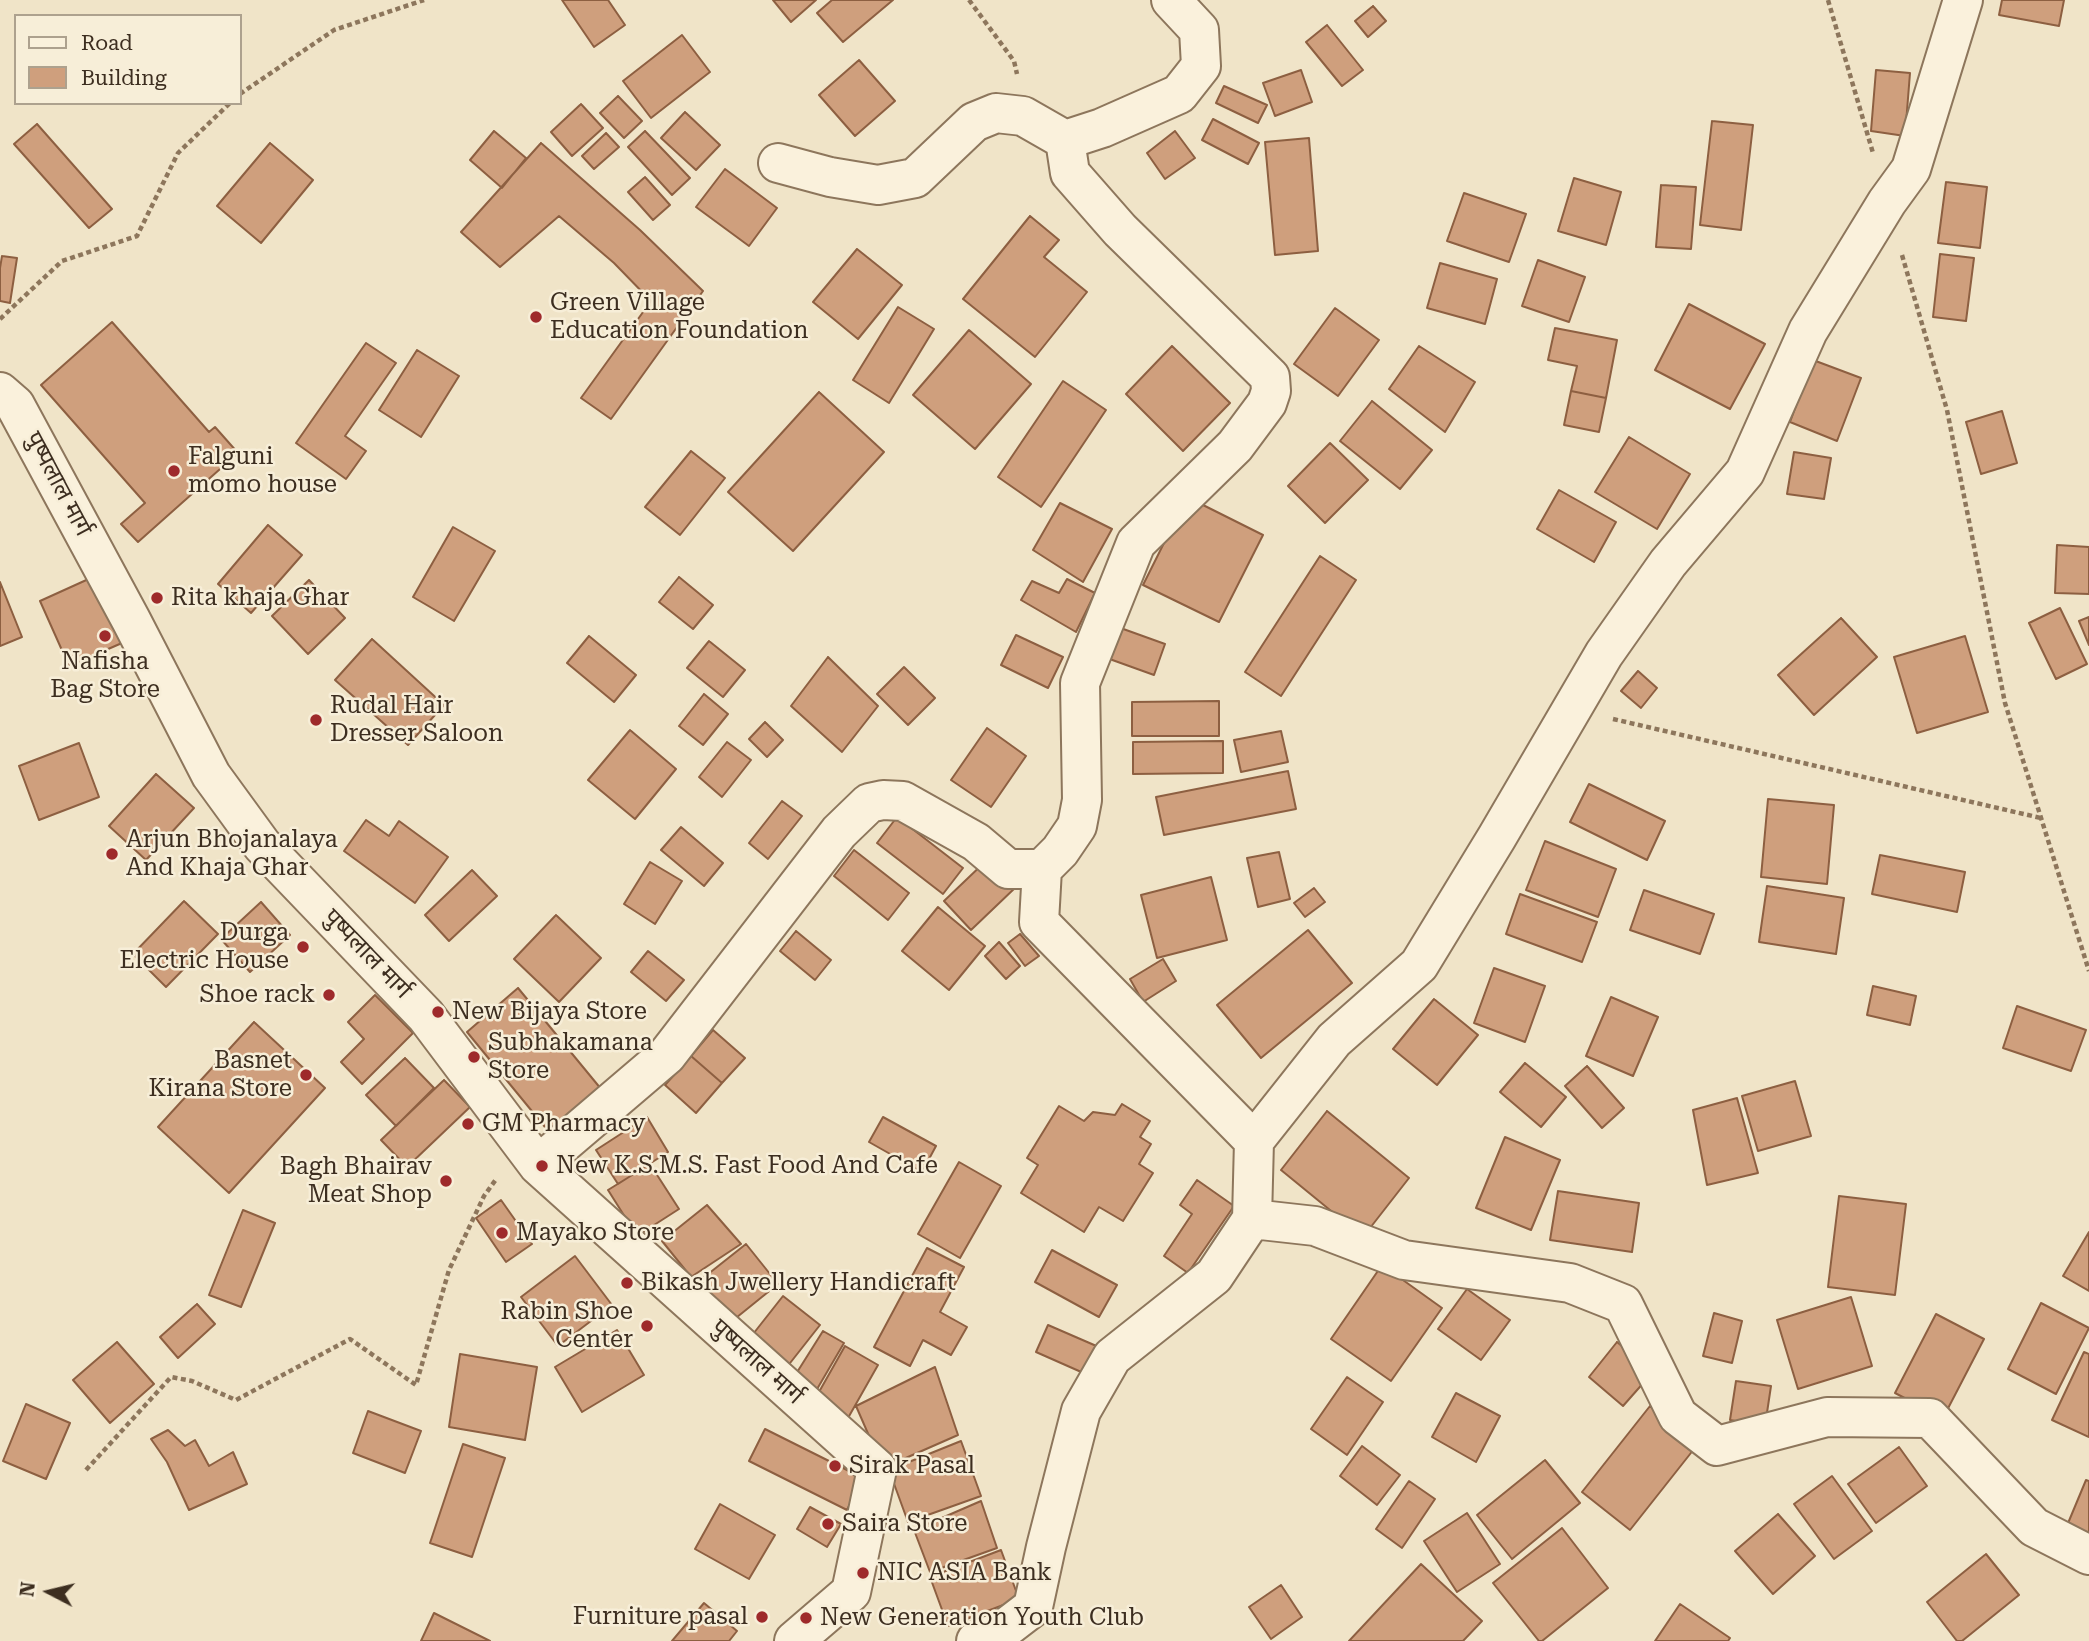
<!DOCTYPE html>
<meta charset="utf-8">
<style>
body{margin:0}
#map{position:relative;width:2089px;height:1641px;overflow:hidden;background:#f0e4c8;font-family:"Roboto Serif",serif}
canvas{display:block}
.legend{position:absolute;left:14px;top:14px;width:228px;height:91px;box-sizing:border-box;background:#f7eed8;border:2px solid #ada18e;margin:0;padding:9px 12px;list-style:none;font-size:21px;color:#3d2e20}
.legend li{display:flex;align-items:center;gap:14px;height:35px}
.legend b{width:35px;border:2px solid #ada18e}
.north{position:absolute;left:14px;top:1557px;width:70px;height:70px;-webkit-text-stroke:5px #f7eed8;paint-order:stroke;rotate:277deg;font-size:19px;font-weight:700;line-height:28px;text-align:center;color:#3d2e20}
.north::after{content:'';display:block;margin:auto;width:24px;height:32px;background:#3d2e20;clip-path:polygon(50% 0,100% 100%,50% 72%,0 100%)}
</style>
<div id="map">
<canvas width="2089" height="1641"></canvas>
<ul class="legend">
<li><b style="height:9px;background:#faf1dc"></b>Road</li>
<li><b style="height:19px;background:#cf9f7d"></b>Building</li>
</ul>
<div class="north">N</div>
</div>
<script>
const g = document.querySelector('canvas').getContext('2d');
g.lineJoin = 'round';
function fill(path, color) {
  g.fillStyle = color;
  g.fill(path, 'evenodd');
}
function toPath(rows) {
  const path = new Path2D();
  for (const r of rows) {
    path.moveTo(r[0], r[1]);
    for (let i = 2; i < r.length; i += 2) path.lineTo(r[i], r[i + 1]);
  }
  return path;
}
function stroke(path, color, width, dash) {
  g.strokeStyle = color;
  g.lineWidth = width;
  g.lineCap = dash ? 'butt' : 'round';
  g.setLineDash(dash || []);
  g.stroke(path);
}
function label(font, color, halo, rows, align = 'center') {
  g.font = font + ' "Roboto Serif","Noto Sans Devanagari",serif';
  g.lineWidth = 5;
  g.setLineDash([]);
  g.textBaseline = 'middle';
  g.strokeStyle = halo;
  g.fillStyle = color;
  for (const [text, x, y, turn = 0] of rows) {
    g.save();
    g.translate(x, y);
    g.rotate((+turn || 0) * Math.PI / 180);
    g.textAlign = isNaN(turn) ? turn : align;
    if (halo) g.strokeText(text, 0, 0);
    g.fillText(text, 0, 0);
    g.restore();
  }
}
const building = toPath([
 [562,0,608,0,625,25,594,47,562,0],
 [773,0,816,0,791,22,773,0],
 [832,0,893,0,843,42,817,13,832,0],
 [2002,0,2064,0,2059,26,1999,15,2002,0],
 [1373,6,1386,21,1368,37,1355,21,1373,6],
 [1327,25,1363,70,1342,86,1306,42,1327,25],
 [682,35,710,72,651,118,623,81,682,35],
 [859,60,895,101,855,136,819,95,859,60],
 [1301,70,1312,102,1275,116,1263,83,1301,70],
 [1876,70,1910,73,1905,136,1871,131,1876,70],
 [1224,86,1267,105,1258,123,1216,103,1224,86],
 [618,96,642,121,624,138,600,113,618,96],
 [581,104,603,128,572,156,551,132,581,104],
 [685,112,720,145,696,170,661,138,685,112],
 [1213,119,1259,143,1248,164,1202,140,1213,119],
 [1712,121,1753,125,1741,230,1700,225,1712,121],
 [37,124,112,209,89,228,14,144,37,124],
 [494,131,526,158,502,188,470,160,494,131],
 [645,131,690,178,672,195,628,147,645,131],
 [1175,131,1195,158,1165,179,1147,153,1175,131],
 [606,133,619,147,594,169,582,156,606,133],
 [1309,138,1318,251,1275,255,1265,142,1309,138],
 [270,143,313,180,261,243,217,206,270,143],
 [541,143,640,230,703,291,611,419,581,398,651,301,614,263,559,216,500,267,461,232,541,143],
 [725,169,777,208,749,246,696,207,725,169],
 [645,177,670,205,653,220,628,192,645,177],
 [1574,178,1621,192,1606,245,1558,231,1574,178],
 [1946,182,1987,187,1980,248,1938,243,1946,182],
 [1661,185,1696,187,1691,249,1656,247,1661,185],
 [1464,193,1526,214,1509,262,1447,241,1464,193],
 [1030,216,1059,240,1044,257,1087,292,1035,357,963,299,1030,216],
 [857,249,902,285,858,339,813,302,857,249],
 [1940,254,1974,258,1966,321,1933,317,1940,254],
 [2,256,17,258,10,303,0,301,0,268,2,256],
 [1538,260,1585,277,1569,322,1522,306,1538,260],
 [1440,263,1497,279,1485,324,1427,308,1440,263],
 [1689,304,1765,344,1730,409,1655,370,1689,304],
 [898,307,934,329,889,403,853,380,898,307],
 [1335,308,1379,340,1338,396,1294,364,1335,308],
 [112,322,209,432,215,427,238,453,138,542,121,524,145,503,41,385,112,322],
 [1555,328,1617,340,1606,398,1571,391,1577,366,1548,360,1555,328],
 [969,330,1031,384,975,449,913,395,969,330],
 [366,343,396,363,345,436,366,451,346,479,296,443,366,343],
 [1172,346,1230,403,1183,451,1126,394,1172,346],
 [1419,346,1475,382,1445,432,1389,389,1419,346],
 [417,350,459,376,421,437,379,410,417,350],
 [1813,360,1861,378,1837,441,1790,422,1813,360],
 [1063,381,1106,410,1041,507,998,477,1063,381],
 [1571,391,1606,398,1599,432,1564,425,1571,391],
 [819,392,884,452,793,551,728,492,819,392],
 [1372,401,1432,450,1400,489,1340,441,1372,401],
 [2002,411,2017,463,1981,474,1966,422,2002,411],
 [1629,437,1690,474,1657,529,1595,492,1629,437],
 [1330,443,1368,480,1325,523,1288,486,1330,443],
 [691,451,725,478,680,535,645,507,691,451],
 [1794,452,1831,458,1824,499,1787,494,1794,452],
 [1559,490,1616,522,1594,562,1537,529,1559,490],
 [1187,497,1263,535,1219,622,1143,585,1187,497],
 [1060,503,1112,529,1083,582,1033,550,1060,503],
 [268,525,302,555,251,613,218,584,268,525],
 [453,527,495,551,454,621,413,597,453,527],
 [2057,545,2089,547,2089,594,2055,593,2057,545],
 [1320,556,1356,580,1281,696,1245,672,1320,556],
 [93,577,122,643,69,666,40,601,93,577],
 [679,577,713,605,693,629,659,602,679,577],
 [1067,579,1095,593,1076,632,1021,600,1032,581,1059,593,1067,579],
 [309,580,345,618,308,654,272,616,309,580],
 [0,582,22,637,0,646,0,582],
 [2060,608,2087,664,2056,679,2029,623,2060,608],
 [2089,617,2089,645,2079,621,2089,617],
 [1841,618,1877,657,1814,715,1778,675,1841,618],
 [1115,626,1165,644,1154,675,1104,657,1115,626],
 [1016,635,1063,657,1048,688,1001,665,1016,635],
 [589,636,636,675,614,702,567,663,589,636],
 [1965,636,1988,712,1917,733,1894,657,1965,636],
 [372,639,444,705,408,745,335,680,372,639],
 [709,641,745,670,723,697,687,668,709,641],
 [828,657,878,706,842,752,791,706,828,657],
 [904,667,935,698,908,725,877,694,904,667],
 [1638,671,1657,688,1641,708,1621,691,1638,671],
 [704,694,728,714,703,745,679,726,704,694],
 [1219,701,1219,736,1132,736,1132,702,1219,701],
 [765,722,783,740,767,757,749,739,765,722],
 [987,728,1026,756,991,807,951,780,987,728],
 [630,730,676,769,635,819,588,780,630,730],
 [1281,731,1288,762,1241,772,1234,740,1281,731],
 [1223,741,1223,773,1133,774,1133,742,1223,741],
 [727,742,751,760,722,797,699,777,727,742],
 [79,743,99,797,39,820,19,766,79,743],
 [1288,771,1296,809,1164,835,1156,797,1288,771],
 [156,774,194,808,146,860,109,826,156,774],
 [1589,784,1665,821,1647,860,1570,822,1589,784],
 [1768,799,1834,805,1827,884,1761,877,1768,799],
 [782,801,802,816,768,859,749,843,782,801],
 [897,817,963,868,943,894,877,843,897,817],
 [366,820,389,836,399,821,448,857,415,903,344,851,366,820],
 [681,827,723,863,704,886,661,850,681,827],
 [1545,841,1616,869,1598,917,1526,890,1545,841],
 [854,850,909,893,888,920,834,876,854,850],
 [1279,852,1290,899,1258,907,1247,858,1279,852],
 [1880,855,1965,872,1957,912,1872,894,1880,855],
 [989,858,1016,887,971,930,944,901,989,858],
 [650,862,682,881,655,924,624,904,650,862],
 [472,870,497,896,449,941,425,915,472,870],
 [1211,877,1227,940,1157,958,1141,895,1211,877],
 [1767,886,1844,898,1836,954,1759,942,1767,886],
 [1314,888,1325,902,1305,917,1294,903,1314,888],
 [1644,890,1714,914,1700,954,1630,930,1644,890],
 [1520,894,1597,922,1582,962,1506,934,1520,894],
 [184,901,218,934,166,987,133,954,184,901],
 [261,902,290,935,250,972,221,939,261,902],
 [938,907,985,946,949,990,902,951,938,907],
 [556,915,601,958,559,1002,514,959,556,915],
 [1308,930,1352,983,1261,1058,1217,1005,1308,930],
 [796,931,831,960,815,980,780,951,796,931],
 [1020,934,1039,956,1025,966,1008,943,1020,934],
 [999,942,1020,966,1006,979,985,956,999,942],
 [648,951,684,980,666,1001,631,972,648,951],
 [1163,959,1176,981,1143,1002,1130,979,1163,959],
 [1494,968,1545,986,1525,1042,1474,1023,1494,968],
 [1873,986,1916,996,1910,1025,1867,1015,1873,986],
 [518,988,606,1095,554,1138,467,1032,518,988],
 [375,995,413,1033,362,1084,341,1062,364,1039,348,1022,375,995],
 [1611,997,1658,1017,1633,1076,1586,1056,1611,997],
 [1434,999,1478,1035,1437,1085,1393,1049,1434,999],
 [2017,1006,2086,1030,2071,1071,2003,1048,2017,1006],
 [254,1022,325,1088,229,1193,158,1127,254,1022],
 [713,1030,745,1058,722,1083,691,1056,713,1030],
 [691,1056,722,1083,696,1113,665,1085,691,1056],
 [405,1058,434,1088,396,1126,366,1095,405,1058],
 [1525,1063,1566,1097,1541,1127,1500,1092,1525,1063],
 [1587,1066,1624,1108,1602,1128,1565,1086,1587,1066],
 [444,1080,470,1107,407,1167,381,1140,444,1080],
 [1795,1081,1811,1136,1758,1151,1742,1096,1795,1081],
 [1737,1098,1758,1173,1707,1185,1693,1110,1737,1098],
 [1122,1104,1150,1121,1140,1137,1151,1144,1139,1164,1153,1173,1123,1221,1099,1207,1084,1232,1021,1193,1038,1165,1027,1158,1059,1106,1084,1121,1093,1112,1115,1115,1122,1104],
 [1327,1111,1409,1178,1363,1237,1281,1170,1327,1111],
 [647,1117,668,1152,618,1184,596,1150,647,1117],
 [883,1117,936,1146,922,1172,869,1142,883,1117],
 [1505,1137,1560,1160,1531,1230,1476,1208,1505,1137],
 [959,1162,1001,1186,960,1258,918,1234,959,1162],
 [650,1164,679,1209,637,1236,608,1190,650,1164],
 [1197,1180,1234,1206,1188,1273,1164,1256,1192,1214,1180,1205,1197,1180],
 [1558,1191,1639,1203,1632,1252,1550,1240,1558,1191],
 [1839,1196,1906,1204,1895,1295,1828,1287,1839,1196],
 [501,1200,532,1244,506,1262,476,1218,501,1200],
 [707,1205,741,1244,691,1277,662,1241,707,1205],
 [243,1210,275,1223,241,1307,209,1295,243,1210],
 [2089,1232,2089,1291,2063,1276,2089,1232],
 [746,1244,778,1284,726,1326,693,1286,746,1244],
 [927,1248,964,1267,940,1312,967,1327,951,1355,923,1340,910,1366,874,1347,927,1248],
 [1052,1250,1117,1285,1099,1317,1035,1282,1052,1250],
 [575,1256,612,1305,558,1346,521,1297,575,1256],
 [1382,1265,1442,1308,1391,1381,1331,1339,1382,1265],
 [1467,1289,1510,1320,1481,1360,1438,1329,1467,1289],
 [783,1296,820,1325,783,1372,746,1343,783,1296],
 [1851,1297,1872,1366,1798,1389,1777,1320,1851,1297],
 [2041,1303,2089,1328,2056,1394,2008,1369,2041,1303],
 [197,1304,215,1324,178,1358,160,1337,197,1304],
 [1714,1313,1742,1321,1732,1363,1703,1356,1714,1313],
 [1936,1314,1984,1339,1943,1418,1895,1393,1936,1314],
 [1048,1325,1101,1348,1088,1375,1036,1352,1048,1325],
 [617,1330,644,1375,582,1412,555,1367,617,1330],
 [823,1331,844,1343,813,1396,789,1385,823,1331],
 [117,1342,154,1384,110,1423,73,1380,117,1342],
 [1617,1342,1653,1372,1623,1406,1589,1377,1617,1342],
 [845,1346,878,1365,848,1418,815,1399,845,1346],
 [2084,1352,2089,1354,2089,1437,2052,1420,2084,1352],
 [460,1354,537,1367,525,1440,449,1427,460,1354],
 [935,1367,958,1435,883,1468,856,1406,935,1367],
 [1347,1377,1383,1402,1347,1455,1311,1429,1347,1377],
 [1736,1381,1771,1386,1765,1426,1730,1420,1736,1381],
 [1456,1393,1500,1416,1476,1462,1432,1437,1456,1393],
 [26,1404,70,1423,46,1479,3,1461,26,1404],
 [1650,1406,1698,1444,1630,1530,1582,1492,1650,1406],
 [368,1411,421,1431,405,1473,353,1453,368,1411],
 [765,1429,863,1478,847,1510,749,1461,765,1429],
 [168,1430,185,1446,195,1440,209,1466,233,1452,247,1484,189,1510,167,1462,151,1439,168,1430],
 [961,1441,981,1496,908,1522,889,1470,961,1441],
 [463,1444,505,1458,472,1557,430,1543,463,1444],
 [1362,1446,1400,1475,1377,1505,1340,1476,1362,1446],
 [1899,1447,1927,1486,1876,1523,1848,1484,1899,1447],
 [1545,1460,1580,1503,1512,1559,1477,1515,1545,1460],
 [1832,1476,1872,1531,1834,1559,1794,1504,1832,1476],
 [2086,1480,2089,1481,2089,1537,2066,1528,2086,1480],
 [1409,1481,1435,1499,1402,1548,1376,1529,1409,1481],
 [981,1501,997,1548,930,1572,914,1530,981,1501],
 [720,1504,775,1535,749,1579,695,1549,720,1504],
 [810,1507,841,1524,827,1547,797,1529,810,1507],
 [1467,1513,1500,1564,1457,1592,1424,1541,1467,1513],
 [1778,1514,1815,1556,1773,1594,1735,1551,1778,1514],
 [1562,1528,1608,1588,1542,1641,1539,1641,1493,1583,1562,1528],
 [1001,1550,1019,1599,948,1626,930,1577,1001,1550],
 [1986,1554,2019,1595,1962,1641,1957,1641,1927,1602,1986,1554],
 [1421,1564,1482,1621,1463,1641,1349,1641,1421,1564],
 [1281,1585,1302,1617,1271,1639,1249,1607,1281,1585],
 [704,1603,737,1631,729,1641,672,1641,704,1603],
 [1680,1604,1730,1638,1728,1641,1655,1641,1680,1604],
 [434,1613,490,1641,421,1641,434,1613]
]);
fill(building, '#cf9f7d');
stroke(building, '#8d5f41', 2);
const minor = toPath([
 [778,163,830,177,878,185,915,178,974,122,996,113,1023,116,1065,140],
 [0,392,15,405,131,620,211,775,262,845,426,1016,538,1165,877,1469,851,1592,794,1641],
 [1042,869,1039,922,1254,1141],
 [538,1165,667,1055,839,832,869,803,883,800,903,801,976,842,1008,869,1042,869,1060,851,1077,826,1082,800,1080,683,1136,543,1235,446,1267,403,1271,391,1270,377,1120,230,1070,173,1065,140,1102,128,1179,94,1201,66,1199,30,1171,0],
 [1252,1219,1254,1141,1334,1040,1419,965,1497,837,1604,654,1668,563,1745,472,1808,331,1887,202,1911,169,1963,0],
 [976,1641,1003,1630,1033,1607,1046,1547,1081,1411,1112,1357,1214,1276,1252,1219,1315,1226,1404,1260,1570,1283,1623,1304,1678,1416,1717,1446,1827,1417,1930,1418,2034,1527,2089,1555]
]);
stroke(minor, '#8d765c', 42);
stroke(toPath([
 [969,0,1014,61,1017,74],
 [1828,0,1873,153],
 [240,94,334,30,424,0],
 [1902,255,1947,410,2005,703,2089,971],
 [0,319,62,261,137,236,178,153,230,103],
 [1613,719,2041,818],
 [86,1470,171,1377,192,1381,236,1400,350,1339,416,1385,449,1270,484,1196,497,1178]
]), '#8d765c', 4.5, [5, 3.5]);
stroke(minor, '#faf1dc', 38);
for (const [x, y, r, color] of [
 [536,317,7,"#9e2a2b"],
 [174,471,7,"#9e2a2b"],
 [157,598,7,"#9e2a2b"],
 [105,636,7,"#9e2a2b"],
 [316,720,7,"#9e2a2b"],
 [112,854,7,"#9e2a2b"],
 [303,947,7,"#9e2a2b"],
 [329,995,7,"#9e2a2b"],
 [438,1012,7,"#9e2a2b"],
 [474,1057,7,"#9e2a2b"],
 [306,1075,7,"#9e2a2b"],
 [468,1124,7,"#9e2a2b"],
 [542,1166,7,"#9e2a2b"],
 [446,1181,7,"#9e2a2b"],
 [502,1233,7,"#9e2a2b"],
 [627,1283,7,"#9e2a2b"],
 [647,1326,7,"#9e2a2b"],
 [835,1466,7,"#9e2a2b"],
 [828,1524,7,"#9e2a2b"],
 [863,1573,7,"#9e2a2b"],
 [762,1617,7,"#9e2a2b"],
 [806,1618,7,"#9e2a2b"]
]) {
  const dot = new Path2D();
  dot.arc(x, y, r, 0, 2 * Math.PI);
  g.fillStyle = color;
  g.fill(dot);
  stroke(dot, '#f7eed8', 2.5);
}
label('24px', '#3d2e20', '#f7eed8', [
 ["Green Village",550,303],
 ["Education Foundation",550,331],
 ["Falguni",188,457],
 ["momo house",188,485],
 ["Rita khaja Ghar",171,598],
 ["Nafisha",105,662,"center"],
 ["Bag Store",105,690,"center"],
 ["Rudal Hair",330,706],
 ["Dresser Saloon",330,734],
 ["Arjun Bhojanalaya",126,840],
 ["And Khaja Ghar",126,868],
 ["Durga",289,933,"right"],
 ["Electric House",289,961,"right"],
 ["Shoe rack",315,995,"right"],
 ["New Bijaya Store",452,1012],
 ["Subhakamana",488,1043],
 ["Store",488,1071],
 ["Basnet",292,1061,"right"],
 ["Kirana Store",292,1089,"right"],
 ["GM Pharmacy",482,1124],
 ["New K.S.M.S. Fast Food And Cafe",556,1166],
 ["Bagh Bhairav",432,1167,"right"],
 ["Meat Shop",432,1195,"right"],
 ["Mayako Store",516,1233],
 ["Bikash Jwellery Handicraft",641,1283],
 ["Rabin Shoe",633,1312,"right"],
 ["Center",633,1340,"right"],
 ["Sirak Pasal",849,1466],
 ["Saira Store",842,1524],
 ["NIC ASIA Bank",877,1573],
 ["Furniture pasal",748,1617,"right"],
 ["New Generation Youth Club",820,1618]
], 'left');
label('24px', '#3d2e20', '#f7eed8', [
 ["पुष्पलाल मार्ग",58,484,62],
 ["पुष्पलाल मार्ग",367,954,46],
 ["पुष्पलाल मार्ग",757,1362,42]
]);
</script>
